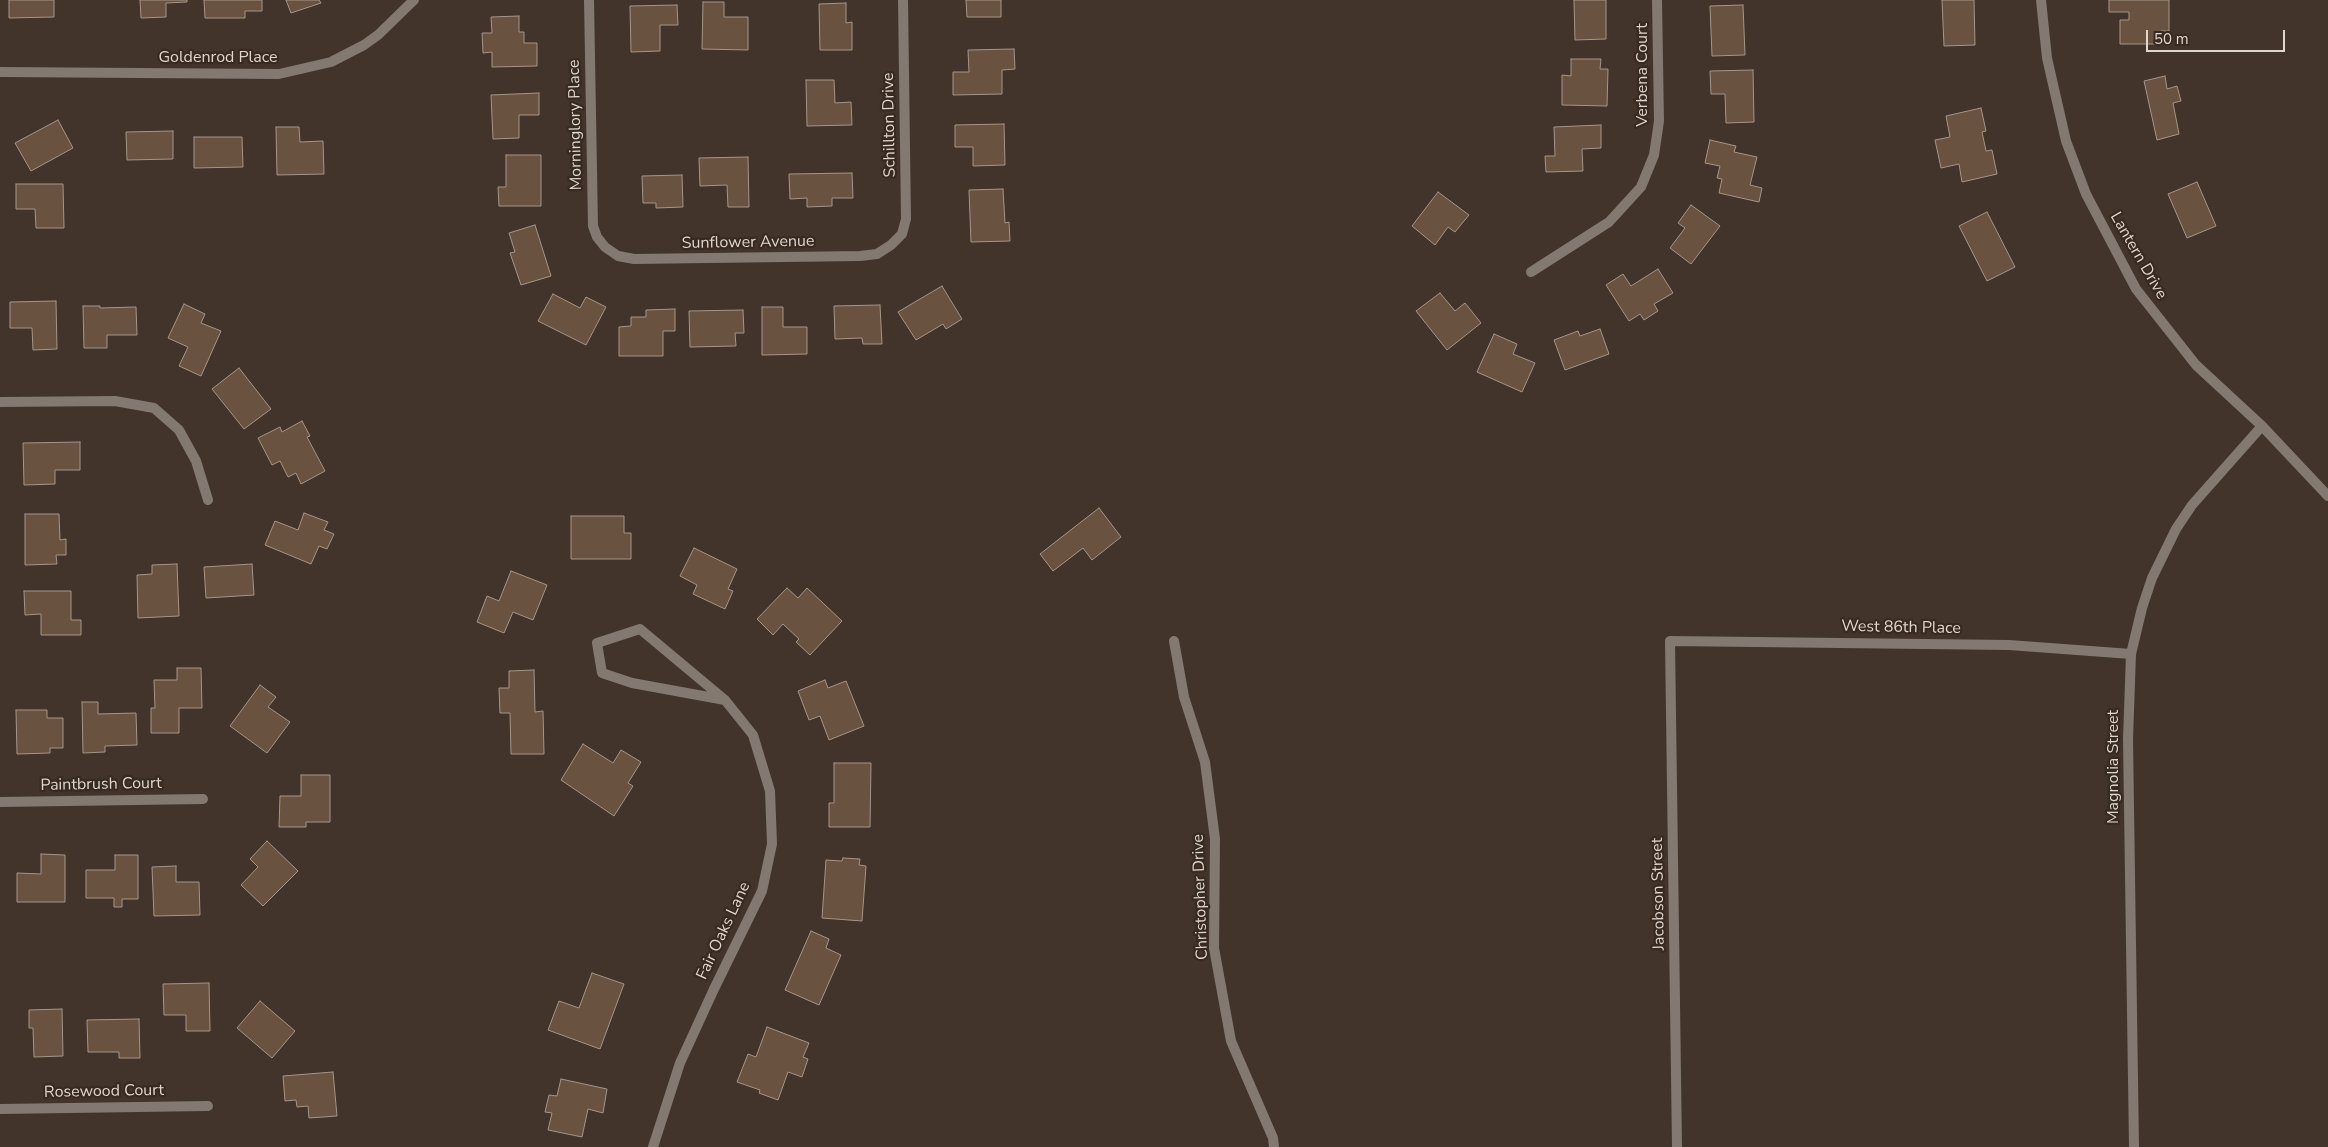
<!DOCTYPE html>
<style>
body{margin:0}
#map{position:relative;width:2328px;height:1147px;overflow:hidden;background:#42342a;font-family:"Nunito Sans",sans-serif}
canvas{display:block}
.scale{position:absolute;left:2146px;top:30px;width:139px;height:22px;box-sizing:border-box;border:2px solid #dfd6cf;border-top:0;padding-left:6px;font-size:15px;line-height:18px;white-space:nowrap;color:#dfd6cf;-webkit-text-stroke:4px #382a20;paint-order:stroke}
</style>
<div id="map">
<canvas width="2328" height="1147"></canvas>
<div class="scale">50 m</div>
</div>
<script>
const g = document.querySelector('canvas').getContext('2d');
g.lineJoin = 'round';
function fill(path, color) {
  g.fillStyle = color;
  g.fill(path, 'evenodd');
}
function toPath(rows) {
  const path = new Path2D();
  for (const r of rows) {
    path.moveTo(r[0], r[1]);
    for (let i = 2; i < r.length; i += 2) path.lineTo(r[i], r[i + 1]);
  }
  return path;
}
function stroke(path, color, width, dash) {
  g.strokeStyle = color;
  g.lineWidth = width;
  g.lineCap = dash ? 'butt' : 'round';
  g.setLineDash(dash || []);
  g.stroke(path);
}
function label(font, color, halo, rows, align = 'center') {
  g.font = font + ' "Nunito Sans",sans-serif';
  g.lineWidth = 4.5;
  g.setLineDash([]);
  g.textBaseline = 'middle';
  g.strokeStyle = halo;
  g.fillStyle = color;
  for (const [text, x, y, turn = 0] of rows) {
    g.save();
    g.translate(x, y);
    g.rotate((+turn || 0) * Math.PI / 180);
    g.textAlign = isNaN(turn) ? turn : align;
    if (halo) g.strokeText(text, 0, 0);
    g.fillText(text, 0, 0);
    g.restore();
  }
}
const building = toPath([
 [9,0,54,0,54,17,9,18,9,0],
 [140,0,187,0,187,2,166,3,166,17,141,18,140,0],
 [204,0,262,0,262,11,245,11,245,18,205,18,204,0],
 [286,0,319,0,321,3,291,13,286,0],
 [966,0,1001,0,1001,17,967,17,966,0],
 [1574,0,1606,0,1606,39,1575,40,1574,0],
 [1942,0,1974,0,1975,45,1944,46,1942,0],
 [2109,0,2169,0,2169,31,2161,31,2161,44,2120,44,2120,20,2129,20,2129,12,2109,12,2109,0],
 [703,2,724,2,724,17,748,17,748,50,702,49,703,2],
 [846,3,846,23,852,22,852,50,820,50,819,4,846,3],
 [677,5,678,25,660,25,660,51,631,52,630,6,677,5],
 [1743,5,1745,55,1712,56,1710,6,1743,5],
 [519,16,519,32,524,32,524,43,537,43,537,66,492,67,492,52,483,53,482,33,492,33,491,17,519,16],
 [1014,49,1015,69,1002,70,1002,94,953,95,953,72,969,72,968,50,1014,49],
 [1571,59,1601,59,1600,69,1608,69,1607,106,1562,105,1562,75,1571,76,1571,59],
 [1753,70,1754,122,1726,123,1725,94,1711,94,1710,71,1753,70],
 [2165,76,2167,89,2177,86,2181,101,2173,103,2179,134,2157,140,2144,81,2165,76],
 [806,80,834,80,835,103,851,102,852,125,807,126,806,80],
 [539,93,539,115,519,115,519,138,493,139,491,95,539,93],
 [1981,108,1986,131,1982,132,1986,151,1992,150,1997,174,1962,182,1959,164,1941,168,1935,140,1950,137,1946,116,1981,108],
 [58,120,73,148,31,171,15,143,58,120],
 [1004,124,1005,165,973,166,973,147,955,147,955,125,1004,124],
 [1601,125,1601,148,1582,149,1583,171,1546,172,1545,156,1555,156,1554,127,1601,125],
 [276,127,299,127,300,142,323,141,324,174,277,175,276,127],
 [173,131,173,159,127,160,126,132,173,131],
 [194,137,242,137,243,167,194,168,194,137],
 [1710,140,1736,146,1734,152,1757,157,1750,185,1762,188,1759,202,1719,193,1722,179,1717,178,1720,166,1705,163,1710,140],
 [506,155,541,155,541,206,499,206,498,187,506,187,506,155],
 [748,157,749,207,728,207,727,185,700,186,699,158,748,157],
 [852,173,853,198,832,198,832,206,807,207,807,198,790,199,789,174,852,173],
 [682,175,683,207,656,208,656,203,643,203,642,176,682,175],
 [2197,182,2216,226,2187,238,2168,194,2197,182],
 [16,184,63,184,64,228,36,228,35,209,16,209,16,184],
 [1003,189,1005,223,1009,222,1010,241,971,242,969,190,1003,189],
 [1438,192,1469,215,1455,232,1448,227,1435,245,1412,226,1438,192],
 [1691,205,1720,226,1691,264,1670,248,1685,228,1678,223,1691,205],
 [1987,212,2015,267,1987,281,1959,226,1987,212],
 [535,225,551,276,521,285,510,253,515,252,509,233,535,225],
 [1658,269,1673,293,1654,304,1658,311,1644,320,1640,314,1629,321,1606,285,1623,274,1631,286,1658,269],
 [942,286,962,319,946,329,943,324,916,340,898,312,942,286],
 [1440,293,1455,311,1465,303,1481,323,1447,350,1416,311,1440,293],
 [553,294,580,308,586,297,606,307,586,345,538,321,553,294],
 [56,301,57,349,33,350,32,328,10,328,10,302,56,301],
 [184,304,205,314,201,323,221,331,201,376,179,366,188,347,168,338,184,304],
 [880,305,882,344,863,344,862,338,835,339,834,306,880,305],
 [83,306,100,306,100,308,136,307,137,335,107,335,107,348,84,348,83,306],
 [762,307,783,307,783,327,807,327,807,354,762,355,762,307],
 [675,309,675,331,663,331,663,356,619,356,619,327,631,326,631,317,646,317,646,310,675,309],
 [743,310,744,333,735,333,736,346,690,347,689,311,743,310],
 [1600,329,1609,354,1565,370,1554,340,1578,331,1580,336,1600,329],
 [1494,334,1517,344,1513,354,1535,363,1522,392,1477,372,1494,334],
 [239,368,271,409,244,429,212,389,239,368],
 [302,421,310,436,307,437,325,471,301,484,296,473,288,477,280,461,272,465,258,438,280,427,282,432,302,421],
 [80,442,80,470,55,470,55,484,24,485,23,443,80,442],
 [1099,508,1121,537,1092,560,1083,548,1053,571,1040,554,1099,508],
 [304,513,328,522,324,530,334,534,327,549,319,546,311,564,265,545,275,521,298,530,304,513],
 [25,514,59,514,60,540,66,539,66,555,56,555,57,564,25,565,25,514],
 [571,516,624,516,624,533,631,533,631,559,571,559,571,516],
 [694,548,737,569,728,589,733,591,725,609,693,594,697,585,680,576,694,548],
 [177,564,179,616,138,618,137,575,152,574,152,565,177,564],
 [252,564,254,595,206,598,204,567,252,564],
 [511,571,547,585,533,620,513,612,504,633,477,622,487,596,499,601,511,571],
 [787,588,798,598,807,588,842,621,810,655,796,642,799,639,783,624,773,635,757,619,787,588],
 [24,591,71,591,71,620,81,620,81,635,41,635,41,614,25,615,24,591],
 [177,668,201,668,202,708,179,708,179,733,151,733,151,708,155,708,154,680,177,680,177,668],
 [534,670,535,712,543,711,544,754,511,754,510,713,500,713,499,688,509,688,509,671,534,670],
 [825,680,828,688,846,681,864,726,829,740,820,716,809,720,798,691,825,680],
 [260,685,276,697,268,707,290,722,267,753,230,726,260,685],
 [82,702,98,702,98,714,136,713,137,745,105,746,105,752,83,753,82,702],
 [16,710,47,710,47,718,63,718,63,748,50,748,50,753,17,754,16,710],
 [583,744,613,763,621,750,641,762,628,783,633,786,614,816,561,780,583,744],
 [834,763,871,763,870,827,829,827,829,803,834,803,834,763],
 [301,775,330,775,330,822,306,822,306,827,279,827,280,796,301,796,301,775],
 [267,841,298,871,263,906,241,885,258,867,250,859,267,841],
 [41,854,65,855,65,902,17,902,17,873,41,874,41,854],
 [115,855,138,855,138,899,122,899,122,907,114,907,114,898,86,898,86,870,115,870,115,855],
 [843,858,860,859,859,865,866,866,862,921,822,918,826,860,842,861,843,858],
 [176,866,176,882,199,882,200,915,154,916,152,867,176,866],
 [811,931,829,939,826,948,841,955,819,1005,785,990,811,931],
 [592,973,624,984,600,1049,548,1030,559,1001,579,1008,592,973],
 [209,983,210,1031,186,1031,186,1015,164,1015,163,984,209,983],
 [260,1001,295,1031,272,1058,237,1028,260,1001],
 [62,1009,63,1056,34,1057,33,1028,29,1028,29,1010,62,1009],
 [139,1019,140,1058,119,1058,119,1052,88,1052,87,1020,139,1019],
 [767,1027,809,1043,803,1057,808,1059,802,1077,788,1072,778,1100,759,1093,760,1090,737,1082,748,1054,756,1057,767,1027],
 [333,1072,337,1116,309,1118,308,1106,297,1107,296,1100,285,1101,283,1076,333,1072],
 [561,1079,607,1089,603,1113,588,1109,582,1137,548,1130,552,1113,545,1112,549,1095,557,1096,561,1079]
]);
fill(building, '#695240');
stroke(building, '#a69589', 1);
stroke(toPath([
 [589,0,593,226,597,237,605,247,618,256,634,259,860,256,877,254,891,245,902,234,906,219,903,0],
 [2041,0,2047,58,2066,141,2086,194,2136,289,2196,365,2262,426,2328,496],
 [0,72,279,74,331,62,364,45,378,35,414,0],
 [1531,272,1609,222,1641,187,1654,155,1659,121,1657,0],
 [0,402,115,401,154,408,179,430,196,461,208,500],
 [1174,641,1184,697,1205,762,1215,839,1214,948,1231,1041,1273,1138,1274,1147],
 [0,802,203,799],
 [0,1109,208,1106],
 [653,1147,680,1063,714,989,762,891,772,844,770,791,753,735,725,700,640,629,597,643,602,673,632,683,725,700],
 [1677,1147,1670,641,2009,645,2131,654],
 [2134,1147,2128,739,2131,654,2142,608,2152,578,2176,529,2192,505,2262,426]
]), '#837970', 10);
label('16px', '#dfd6cf', '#382a20', [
 ["Goldenrod Place",218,58],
 ["Verbena Court",1643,75,-90],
 ["Morninglory Place",576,125,-91],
 ["Schillton Drive",890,125,-91],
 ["Sunflower Avenue",748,243,-1],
 ["Lantern Drive",2138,256,60],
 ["West 86th Place",1901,628,1],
 ["Magnolia Street",2114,767,-90],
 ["Paintbrush Court",101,785,-1],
 ["Jacobson Street",1659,894,-91],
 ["Christopher Drive",1201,897,-92],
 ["Fair Oaks Lane",724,931,-65],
 ["Rosewood Court",104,1092,-1]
]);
</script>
